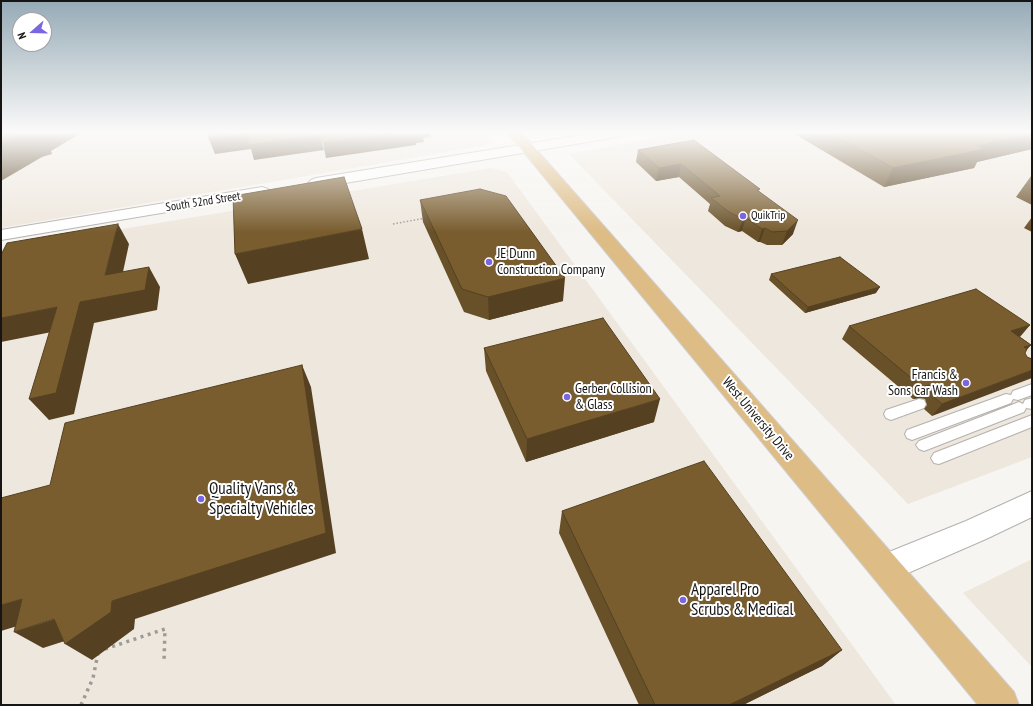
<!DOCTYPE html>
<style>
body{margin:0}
#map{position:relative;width:1033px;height:706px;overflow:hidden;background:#f7f5f1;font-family:"PT Sans Narrow",sans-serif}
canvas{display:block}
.frame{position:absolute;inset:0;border:2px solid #161514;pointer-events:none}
.north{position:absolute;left:12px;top:12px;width:40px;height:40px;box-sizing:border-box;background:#fff;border:1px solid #a2a1a1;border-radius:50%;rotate:250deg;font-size:11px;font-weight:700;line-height:16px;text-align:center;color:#161514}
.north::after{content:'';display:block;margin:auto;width:14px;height:18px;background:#7a66e1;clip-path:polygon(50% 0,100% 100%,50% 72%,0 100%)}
</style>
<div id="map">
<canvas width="1033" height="706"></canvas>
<div class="frame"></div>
<div class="north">N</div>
</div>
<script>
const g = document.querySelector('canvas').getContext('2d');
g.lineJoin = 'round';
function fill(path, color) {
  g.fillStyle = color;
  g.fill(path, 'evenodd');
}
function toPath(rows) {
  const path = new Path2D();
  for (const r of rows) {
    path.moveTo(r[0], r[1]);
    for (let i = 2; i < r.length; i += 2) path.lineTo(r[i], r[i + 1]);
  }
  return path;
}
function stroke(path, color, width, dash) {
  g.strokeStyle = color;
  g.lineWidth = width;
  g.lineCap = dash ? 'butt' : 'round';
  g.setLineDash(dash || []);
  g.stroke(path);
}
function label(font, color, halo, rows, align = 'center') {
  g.font = font + ' "PT Sans Narrow",sans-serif';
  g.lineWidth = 4;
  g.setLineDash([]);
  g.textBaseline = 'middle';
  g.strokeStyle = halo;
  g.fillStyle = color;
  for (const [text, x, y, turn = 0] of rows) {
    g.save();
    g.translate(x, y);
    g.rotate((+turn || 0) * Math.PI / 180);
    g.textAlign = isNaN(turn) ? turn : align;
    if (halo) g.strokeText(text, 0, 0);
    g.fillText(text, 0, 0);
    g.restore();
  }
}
fill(toPath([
 [1,133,484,133,490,143,483,146,1,228],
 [681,133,1032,133,1032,457,908,504,569,154],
 [491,168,507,172,896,705,1,705,1,249],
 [1032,559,1032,667,963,593]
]), '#eee7dd');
const service = toPath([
 [1032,384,1032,395,1018,400,1013,399,1011,395,1013,391,1032,384],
 [1006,394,1011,395,1013,399,1011,403,912,440,907,438,905,434,907,430,1006,394],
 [1032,398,1032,409,1026,408,1024,412,924,451,919,449,916,445,919,441,1014,404,1019,402,1023,404,1025,400,1032,398],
 [919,399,924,400,926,404,924,408,891,420,886,418,884,414,886,410,919,399],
 [1032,415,1032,427,939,464,934,463,931,458,934,453,1032,415]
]);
const minor = toPath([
 [1032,491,1032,517,986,539,885,583,874,578,870,568,874,558,966,521,1032,491]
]);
const secondary = toPath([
 [594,133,624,133,622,136,617,137,316,188,311,186,308,183,311,180,316,178,594,133],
 [262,187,268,189,270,192,268,195,1,240,1,230,262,187]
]);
const primary = toPath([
 [508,133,522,133,1014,692,1019,705,978,705,508,133]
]);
stroke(service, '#b4b1ae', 2);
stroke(minor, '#b4b1ae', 2);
stroke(secondary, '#b4b1ae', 2);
stroke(primary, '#d0d0d0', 2);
stroke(toPath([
 [393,224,426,218]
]), '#9c9b98', 1.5, [1.5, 2]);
stroke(toPath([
 [105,649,165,629,164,661],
 [81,705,93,678,98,653]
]), '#9c9b98', 3.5, [3, 4.5]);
fill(service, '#fff');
fill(minor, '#fff');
fill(secondary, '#fff');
fill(primary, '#ddbc85');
fill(toPath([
 [793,133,1032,133,1032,149,977,162,974,168,884,187],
 [694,140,759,191,793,234,782,245,767,245,760,242,758,242,742,231,738,232,725,226,708,211,710,204,679,177,656,181,636,162,638,150],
 [1032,175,1032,205,1016,197,1031,176],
 [420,200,563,301,489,320,464,312,423,222],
 [1032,217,1032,232,1024,228],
 [771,274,876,293,805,313,769,280],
 [1030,325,1020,337,1031,345,1027,349,932,416,924,409,927,405,925,399,919,398,913,399,842,339,849,326],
 [484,348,654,422,526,462,486,371],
 [562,511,842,650,822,666,743,705,639,705,559,533]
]), '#685028');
fill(toPath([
 [20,133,81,133,51,151,52,154,42,157,1,181,1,143],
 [248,133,320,135,324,150,254,160,251,149,215,154,209,139],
 [392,133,432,133,430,133,431,137,423,138,424,142,416,143,416,145,326,158,323,143],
 [1032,134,1032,149,977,162,974,168,884,187,893,168,977,146],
 [681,164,679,177,656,181,659,168],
 [746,218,742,231,738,232,743,219],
 [798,220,793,234,782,245,787,231],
 [118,224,129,244,118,295,149,267,160,287,157,310,94,323,74,414,49,420,29,399,80,302,105,275],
 [765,228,760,242,758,242,762,229],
 [362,229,369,259,248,284,235,254],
 [565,278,563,301,489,320,488,297],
 [880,287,876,293,805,313,808,307],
 [57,307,72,328,1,342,1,318],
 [1030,325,1019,337,1011,331],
 [1031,345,1020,357,1024,347],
 [302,365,311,387,336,553,135,619,134,629,92,660,65,644,71,639,43,648,14,632,112,601],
 [1032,370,1032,378,932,416,942,404],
 [929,385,919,398,913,399,922,387],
 [660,399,654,422,526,462,527,439],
 [22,599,50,616,1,631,1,605],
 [842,650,822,666,743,705,729,705]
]), '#554121');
const building = toPath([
 [1,133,20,133,1,143,1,133],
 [209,133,392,133,323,143,320,135,249,145,248,133,209,139,209,133],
 [831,133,1032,133,1032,134,977,146,985,149,893,168,831,133],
 [694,140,760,189,757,190,798,220,787,231,772,232,765,228,762,229,746,218,743,219,729,212,711,198,720,196,681,164,659,168,638,150,694,140],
 [344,177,362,229,235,254,233,196,344,177],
 [480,189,506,196,565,278,488,297,462,289,420,200,480,189],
 [118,224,105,275,149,267,145,290,80,302,56,393,29,399,57,307,1,318,1,255,7,243,118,224],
 [840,257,880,287,808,307,771,274,840,257],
 [976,289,1030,325,1011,331,1031,345,1024,347,1027,349,1025,353,1027,357,1032,359,1032,370,942,404,934,397,937,392,935,387,929,385,922,387,849,326,976,289],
 [603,318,660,399,527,439,484,348,603,318],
 [302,365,326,533,112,601,111,612,65,644,54,619,14,632,22,599,1,605,1,498,50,485,65,423,302,365],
 [704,461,842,650,729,705,655,705,562,511,704,461]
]);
fill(building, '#795d2f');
stroke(building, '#554121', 1);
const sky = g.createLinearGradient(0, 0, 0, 232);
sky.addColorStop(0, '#95aab6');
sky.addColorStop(0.57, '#fbfaf9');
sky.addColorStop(1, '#fbfaf900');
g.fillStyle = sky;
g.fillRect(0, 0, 1033, 232);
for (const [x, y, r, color] of [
 [743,216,4,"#7a66e1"],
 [489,262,4,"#7a66e1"],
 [966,383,4,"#7a66e1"],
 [567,397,4,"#7a66e1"],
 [201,499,4,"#7a66e1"],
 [683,600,4,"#7a66e1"]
]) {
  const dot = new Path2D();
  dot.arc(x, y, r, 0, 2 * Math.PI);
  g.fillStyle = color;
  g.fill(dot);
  stroke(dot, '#fff', 1.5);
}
label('12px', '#161514', '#fff', [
 ["South 52nd Street",203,202,-9]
]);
label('12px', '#161514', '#fff', [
 ["QuikTrip",751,216]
], 'left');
label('14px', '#161514', '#fff', [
 ["JE Dunn",497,254],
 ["Construction Company",497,270],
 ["Francis &",958,375,"right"],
 ["Sons Car Wash",958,391,"right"],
 ["Gerber Collision",575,389],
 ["& Glass",575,405]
], 'left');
label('14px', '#161514', '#fff', [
 ["West University Drive",758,419,50]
]);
label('17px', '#161514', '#fff', [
 ["Quality Vans &",209,489],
 ["Specialty Vehicles",209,509],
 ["Apparel Pro",691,590],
 ["Scrubs & Medical",691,610]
], 'left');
</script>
